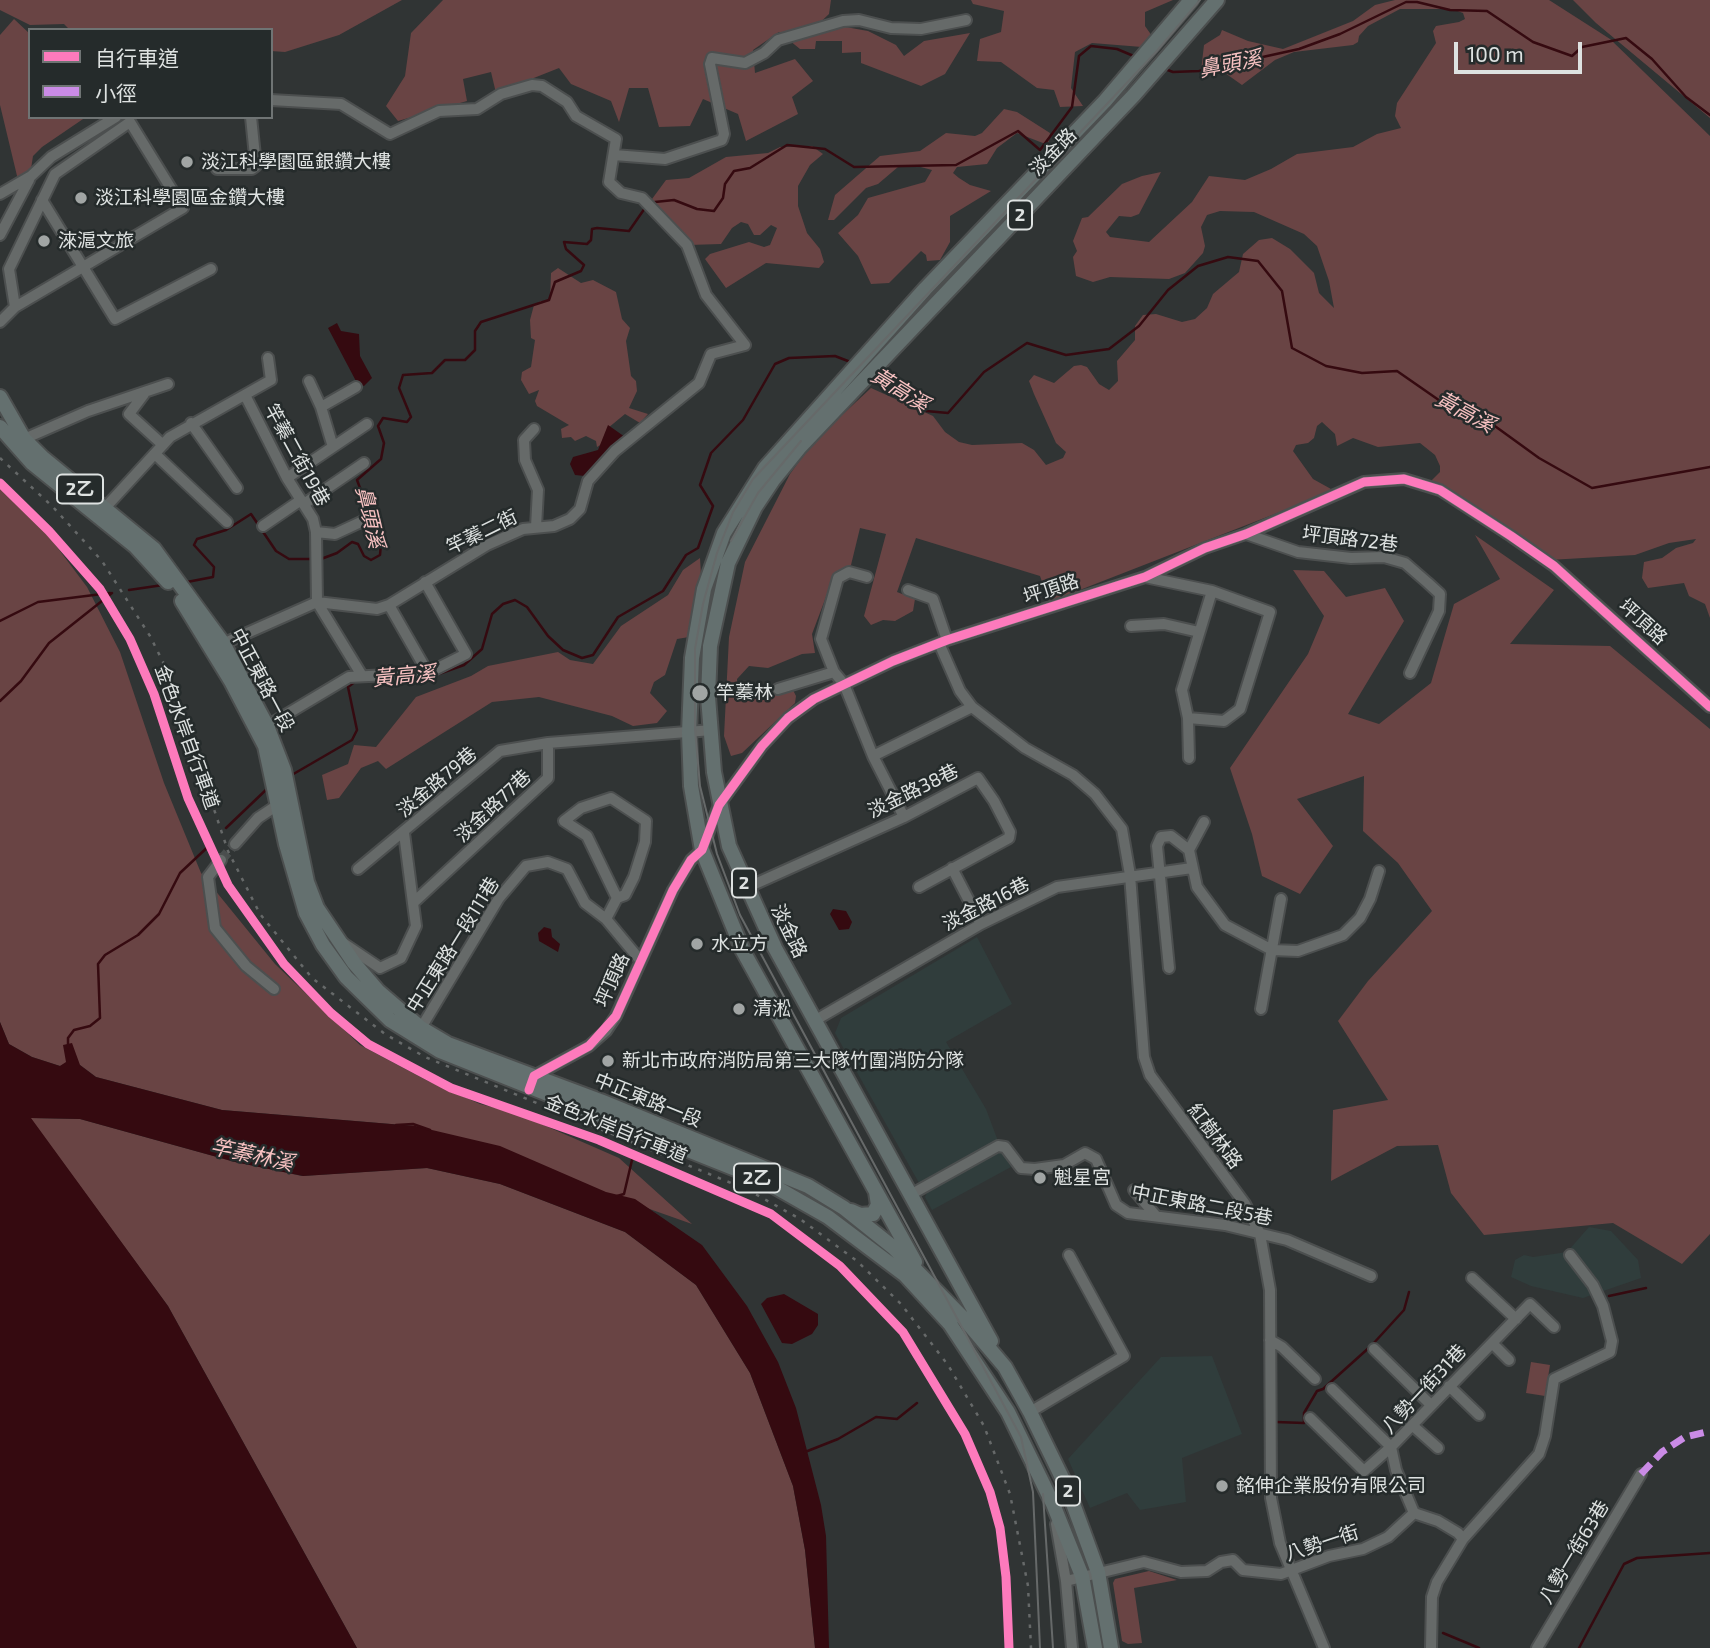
<!DOCTYPE html>
<meta charset="utf-8">
<style>
body{margin:0}
#map{position:relative;width:1710px;height:1648px;overflow:hidden;background:#303434;font-family:"Exo 2","Noto Sans TC",sans-serif}
canvas{display:block}
.legend{position:absolute;left:28px;top:28px;width:245px;height:91px;box-sizing:border-box;background:#252b2b;border:2px solid #6f7474;margin:0;padding:9px 12px;list-style:none;font-size:21px;color:#dee2e1}
.legend li{display:flex;align-items:center;gap:14px;height:35px}
.legend b{width:35px;border:2px solid #6f7474}
.scale{position:absolute;left:1454px;top:42px;width:128px;height:32px;box-sizing:border-box;border:4px solid #dee2e1;border-top:0;padding-left:9px;font-size:21px;line-height:24px;white-space:nowrap;color:#dee2e1;-webkit-text-stroke:5px #252b2b;paint-order:stroke}
</style>
<div id="map">
<canvas width="1710" height="1648"></canvas>
<ul class="legend">
<li><b style="height:9px;background:#fd7abc"></b>自行車道</li>
<li><b style="height:9px;background:#ca8be6"></b>小徑</li>
</ul>
<div class="scale">100 m</div>
</div>
<script>
const g = document.querySelector('canvas').getContext('2d');
g.lineJoin = 'round';
function fill(path, color) {
  g.fillStyle = color;
  g.fill(path, 'evenodd');
}
function toPath(rows) {
  const path = new Path2D();
  for (const r of rows) {
    path.moveTo(r[0], r[1]);
    for (let i = 2; i < r.length; i += 2) path.lineTo(r[i], r[i + 1]);
  }
  return path;
}
function stroke(path, color, width, dash) {
  g.strokeStyle = color;
  g.lineWidth = width;
  g.lineCap = dash ? 'butt' : 'round';
  g.setLineDash(dash || []);
  g.stroke(path);
}
function label(font, color, halo, rows, align = 'center') {
  g.font = font + ' "Exo 2","Noto Sans TC",sans-serif';
  g.lineWidth = 5;
  g.setLineDash([]);
  g.textBaseline = 'middle';
  g.strokeStyle = halo;
  g.fillStyle = color;
  for (const [text, x, y, turn = 0] of rows) {
    g.save();
    g.translate(x, y);
    g.rotate((+turn || 0) * Math.PI / 180);
    g.textAlign = isNaN(turn) ? turn : align;
    if (halo) g.strokeText(text, 0, 0);
    g.fillText(text, 0, 0);
    g.restore();
  }
}
fill(toPath([
 [977,937,1012,1004,946,1042,986,1109,998,1141,919,1183,835,1033,841,1018],
 [997,1152,1003,1153,1011,1167,932,1210,925,1197,928,1191],
 [1589,1227,1611,1231,1638,1260,1641,1278,1583,1298,1531,1286,1511,1277,1515,1260,1524,1255,1533,1257,1567,1252],
 [1212,1356,1242,1434,1182,1458,1186,1502,1140,1510,1127,1493,1090,1508,1068,1459,1161,1357]
]), '#303d3c');
fill(toPath([
 [0,0,402,0,339,35,285,52,271,51,271,30,70,30,64,24,30,25,0,10],
 [443,0,831,0,829,14,809,33,840,26,868,31,896,45,904,56,924,41,970,33,945,74,921,86,861,63,861,52,842,53,842,41,816,41,815,49,800,49,779,32,753,50,755,73,795,59,813,81,792,97,798,114,746,141,738,114,703,99,690,126,659,127,648,88,629,88,619,122,611,101,571,84,559,68,496,93,491,72,463,79,467,101,398,121,386,106,405,76,411,33],
 [971,0,1173,0,1145,12,1145,26,1152,36,1142,47,1092,43,1075,52,1071,88,1083,106,1060,107,1054,90,1037,88,1001,62,977,61,980,39,1001,32,1004,11,973,4],
 [1395,0,1549,0,1610,39,1710,136,1710,618,1705,604,1689,596,1684,583,1648,588,1642,578,1644,562,1662,558,1676,548,1693,543,1696,539,1669,543,1635,555,1549,560,1432,485,1432,480,1440,472,1440,466,1435,455,1420,443,1378,447,1353,438,1337,446,1335,434,1322,422,1317,426,1314,438,1308,443,1296,445,1293,451,1313,479,1331,489,1326,494,1049,602,1040,576,916,538,897,592,915,599,913,611,895,621,883,620,871,625,864,616,886,534,860,528,851,565,835,573,812,634,815,653,802,654,768,668,749,666,737,679,737,686,743,690,761,696,793,690,796,696,795,703,742,753,731,756,724,736,729,637,745,562,790,474,813,442,871,388,933,416,945,432,959,442,972,445,1022,443,1034,450,1046,465,1063,458,1066,452,1056,443,1034,394,1029,381,1034,375,1054,383,1074,366,1081,365,1087,367,1099,384,1109,390,1118,381,1117,361,1135,340,1135,326,1143,315,1156,314,1182,322,1195,319,1207,308,1213,294,1239,272,1243,254,1259,240,1272,238,1290,249,1314,273,1319,293,1334,308,1329,281,1317,246,1304,234,1254,212,1220,211,1207,215,1201,227,1205,246,1203,253,1185,273,1169,279,1110,277,1093,282,1076,276,1073,257,1077,251,1073,241,1082,218,1088,217,1122,184,1142,176,1161,172,1139,214,1131,217,1119,216,1106,232,1110,237,1149,242,1192,202,1209,176,1245,180,1271,169,1297,154,1353,147,1377,134,1401,128,1395,116,1397,103,1436,43,1433,31,1436,26,1459,22,1465,19,1463,13,1452,9,1400,9,1368,26,1359,36,1358,42,1353,45,1294,52,1275,60,1242,85,1225,73,1201,71,1204,45,1220,35,1222,30,1248,41,1283,49,1353,21,1375,5],
 [1573,0,1710,0,1710,118,1596,23],
 [14,19,30,34,30,117,86,117,42,147,33,156,31,169,18,180,0,105,0,35],
 [1004,109,1017,112,1050,133,1048,145,1017,133,997,148,987,164,957,167,953,173,959,178,970,185,991,191,950,216,950,242,940,260,927,261,926,255,921,251,889,283,871,284,858,256,838,233,858,215,868,198,925,182,932,170,917,166,898,167,878,184,866,188,834,220,828,220,835,195,880,156,920,151,946,133,975,136,982,133],
 [812,146,823,154,810,165,798,186,798,206,807,233,820,249,824,262,819,268,766,263,726,288,705,259,710,254,749,242,764,247,770,245,777,228,771,225,760,235,754,235,748,224,741,222,732,228,721,244,689,245,652,199,666,180,689,178,726,157,768,153,780,147],
 [558,268,581,283,593,280,616,292,622,319,630,328,626,341,631,376,636,381,637,391,629,408,648,414,640,423,625,414,608,428,602,444,597,447,596,441,586,436,575,441,571,437,562,438,561,429,569,425,537,406,535,401,539,390,529,394,521,380,522,372,531,367,535,340,531,338,530,320,534,305,541,301,550,301,551,273],
 [0,486,45,531,87,587,120,652,164,783,201,873,275,964,360,1045,428,1081,480,1104,516,1113,619,1158,692,1224,415,1126,222,1110,96,1077,80,1065,66,1063,60,1066,32,1057,9,1044,0,1022],
 [1475,535,1554,590,1510,644,1610,646,1710,729,1710,1234,1682,1264,1613,1223,1484,1235,1451,1193,1438,1145,1397,1146,1331,1181,1333,1110,1388,1100,1338,1021,1368,981,1432,911,1398,863,1363,831,1364,776,1297,799,1333,846,1300,894,1262,876,1252,834,1230,768,1308,654,1324,616,1293,570,1324,571,1346,597,1385,588,1404,621,1348,714,1379,724,1431,683,1454,604,1500,579],
 [700,558,701,575,689,637,677,639,665,675,654,682,650,693,667,711,657,723,633,726,612,716,539,697,492,702,386,769,378,761,361,768,339,798,327,800,322,775,348,764,354,745,376,747,416,697,471,676,488,666,558,652,570,660,593,664,621,626,668,595,683,570],
 [30,1118,80,1119,235,1162,302,1176,427,1168,500,1184,625,1232,696,1285,750,1373,793,1486,805,1550,815,1648,357,1648,168,1306],
 [1531,1362,1550,1365,1545,1396,1526,1393],
 [1149,1571,1177,1580,1134,1588,1142,1643,1128,1644,1122,1641,1113,1583,1115,1579]
]), '#694444');
fill(toPath([
 [337,323,341,331,359,334,360,356,372,378,364,386,357,383,328,328],
 [608,425,625,437,585,476,575,475,570,464,573,457,598,450],
 [833,909,846,911,852,922,849,929,839,930,830,914],
 [544,927,551,929,552,937,560,944,558,952,539,941,538,933],
 [0,1022,9,1044,32,1057,60,1066,66,1062,63,1045,72,1043,80,1065,96,1077,222,1110,415,1126,500,1146,606,1192,635,1199,702,1245,747,1306,778,1362,796,1408,821,1505,826,1536,829,1648,815,1648,805,1550,793,1486,750,1373,696,1285,625,1232,500,1184,427,1168,303,1176,235,1162,80,1119,31,1118,168,1306,357,1648,0,1648],
 [784,1294,818,1314,818,1325,812,1334,792,1344,782,1343,761,1304,767,1298]
]), '#350a10');
stroke(toPath([
 [1165,69,1173,72,1199,71,1299,49,1340,34,1406,2,1417,2,1450,10,1487,11,1533,42,1572,56,1582,47,1626,38,1652,59,1686,97,1710,115],
 [655,202,674,200,697,209,714,211,723,198,725,184,734,171,750,168,787,145,825,149,854,167,956,165,1018,131,1040,150,1072,107,1079,56,1091,46,1117,49,1136,57],
 [879,373,926,411,948,413,984,372,1027,343,1066,355,1109,349,1139,326,1168,290,1198,266,1228,257,1258,261,1282,291,1292,348,1326,366,1362,373,1397,371,1456,412,1481,416,1539,458,1592,488,1710,467],
 [321,559,337,553,352,542,358,544,364,556,371,560,380,555,381,544,357,480,381,459,384,443,378,426,383,418,407,422,411,417,399,388,403,375,432,373,445,360,465,360,475,350,475,331,481,322,549,300,555,282,581,271,584,265,566,249,564,242,587,244,591,240,592,229,597,228,629,231,645,208],
 [187,582,213,577,214,567,194,545,197,539,226,530,251,514,276,551,289,559,314,559],
 [129,590,163,585],
 [0,621,38,602,110,593],
 [433,676,464,665,482,649,492,614,503,604,515,600,527,607,548,636,563,650,582,658,593,655,618,617,663,591,686,555,698,548,713,506,700,485,711,453,743,420,775,364,789,358,835,356,853,363],
 [0,701,21,681,49,643,112,593],
 [290,776,352,740,357,730,348,687,356,681],
 [226,828,269,787],
 [68,1048,68,1038,74,1030,90,1026,100,1018,98,964,105,955,138,935,159,914,180,873,212,843],
 [396,1125,413,1124,430,1130],
 [617,1196,624,1194,632,1160],
 [1609,1296,1646,1288],
 [1276,1422,1304,1423,1304,1413,1317,1391,1323,1389,1372,1345,1404,1310,1409,1292],
 [805,1452,838,1439,876,1417,897,1419,917,1403],
 [1443,1633,1479,1648],
 [1579,1648,1624,1564,1637,1558,1710,1553]
]), '#350a10', 2.5);
stroke(toPath([
 [221,860,235,844]
]), '#4a4e4e', 10, [10, 5]);
const minor = toPath([
 [614,155,665,159,722,140,724,134,710,64,712,58,745,63,764,53,778,40,843,21,859,20,891,28,921,29,966,20],
 [217,169,252,169,256,166,251,117],
 [0,194,31,176,51,157,116,117],
 [42,200,115,319,211,269],
 [0,235,29,180],
 [0,322,15,307,183,208,130,122,55,174,9,269,15,307],
 [309,381,321,407,333,447],
 [144,394,129,414,163,445],
 [245,395,287,478,313,519,316,532,317,602,361,674],
 [321,407,356,387],
 [191,423,237,488],
 [534,429,524,440,525,460,538,490,536,527],
 [24,439,88,411,168,384],
 [155,454,227,522],
 [287,478,367,424],
 [304,504,364,463],
 [104,509,170,437,271,380,268,358],
 [263,526,301,500],
 [316,532,335,534,363,521],
 [1246,534,1298,552,1351,558,1384,557,1405,563,1428,583,1440,594,1439,611,1410,673],
 [867,577,849,572,838,578,821,639,834,672,844,684,873,756,904,817],
 [1145,577,1212,591,1270,612,1240,709,1224,721,1188,718],
 [908,590,933,599,947,640],
 [389,605,428,673],
 [1131,626,1164,624,1199,632],
 [939,643,960,691,972,707,1025,748,1073,775,1095,794,1122,829,1130,875,1144,1057,1150,1075,1245,1204,1260,1234,1270,1290,1271,1498,1280,1543,1324,1648],
 [218,646,317,602,377,609,389,605,487,545,523,529,554,526,570,519,580,509,588,481,615,451,699,383,711,354,745,345,706,295,687,245,642,198,621,193,609,182,616,139,576,116,567,102,542,86,532,85,501,94,477,109,439,111,390,134,341,104,271,100],
 [778,689,834,672],
 [267,726,349,677,428,673,466,654,425,582],
 [873,756,972,707],
 [1189,758,1188,718,1182,690,1212,591],
 [1204,822,1189,850,1197,887,1225,925,1272,950,1298,951,1343,935,1360,918,1370,899,1379,871],
 [404,833,413,903],
 [235,844,258,818,279,804],
 [221,860,208,877,215,928,246,966,274,989],
 [952,868,981,924],
 [358,869,500,751,548,743],
 [746,888,904,817,978,778,994,801,1010,832,1009,838,919,887],
 [606,919,617,898,625,895,634,877,645,842,646,821,611,798,581,808,564,821,587,836,617,898],
 [340,941,380,968,401,958,416,926,413,903,548,778,548,743,712,730],
 [1169,968,1157,846,1161,837,1171,836,1189,850],
 [1261,1009,1281,899],
 [814,1021,981,924,1057,887,1192,868],
 [421,1028,499,898,526,866,548,862,567,869,585,903,606,919,640,960],
 [532,1081,534,1076,589,1046,606,1031,616,1016,673,890,691,860,702,850,719,805,762,746,788,718,814,699,893,661,947,640,1145,577,1205,548,1246,534,1364,482,1404,479,1440,490,1511,536,1554,566,1710,707],
 [1134,1190,1156,1216],
 [910,1195,998,1146,1005,1147,1021,1168,1035,1169,1064,1165,1085,1153,1096,1159,1116,1205,1128,1213,1225,1225,1287,1240,1371,1276],
 [1472,1278,1516,1319],
 [1270,1340,1282,1347,1315,1379],
 [1492,1343,1509,1360],
 [1374,1349,1431,1405],
 [1449,1386,1479,1415],
 [1030,1412,1124,1356,1069,1255],
 [1310,1418,1364,1471,1391,1447,1332,1389],
 [1412,1425,1438,1448],
 [1414,1513,1396,1470,1391,1447,1530,1304,1554,1327],
 [1056,1524,1066,1581,1072,1648],
 [1463,1539,1539,1454,1545,1436,1554,1379,1610,1352,1612,1341,1603,1306,1593,1285,1570,1255],
 [1066,1581,1144,1562,1181,1572,1207,1571,1221,1562,1233,1560,1243,1570,1281,1574,1329,1556,1363,1549,1388,1537,1414,1513,1438,1521,1458,1533,1463,1539,1437,1582,1432,1597,1431,1648],
 [1537,1648,1641,1474]
]);
const major = toPath([
 [0,397,24,439,43,458,154,549,223,643,267,726,284,770,307,882,317,908,354,963,378,991,421,1028,448,1044,603,1102,808,1186,844,1208,894,1248,966,1321,1005,1367,1030,1412,1068,1490,1098,1572,1111,1648],
 [0,427,32,463,135,546,168,582],
 [182,601,231,681,265,746,286,844,306,913,323,945,346,977,390,1020,440,1051,763,1180,828,1217,905,1275,950,1324,1008,1412,1053,1504,1082,1576,1095,1648],
 [851,1211,860,1215,873,1214,878,1205,876,1192],
 [915,1262,743,951,702,850,691,786,689,733,692,658,704,589,724,533,765,468,925,289,1105,101,1191,0],
 [991,1341,775,948,729,846,714,772,708,697,710,646,728,563,755,507,773,480,799,448,1134,95,1217,0]
]);
stroke(minor, '#4c4f4f', 14);
stroke(major, '#4c4f4f', 18);
stroke(minor, '#666a69', 10);
stroke(major, '#64706f', 14);
stroke(toPath([
 [731,541,758,493,801,441],
 [1043,1494,1053,1648],
 [1040,1648,1033,1492,1021,1437,740,915,717,854,700,786,695,729,695,649,703,604,717,553,733,512,753,479,1156,52,1200,0]
]), '#666969', 2);
stroke(toPath([
 [0,458,53,507,102,561,150,636,168,672,228,851,260,914,312,978,385,1034,425,1057,748,1190,800,1219,857,1261,901,1304,948,1365,984,1426,1010,1494,1028,1586,1031,1648]
]), '#666969', 2.5, [3.5, 7]);
stroke(toPath([
 [1641,1474,1662,1452,1685,1437,1710,1431]
]), '#ca8be6', 7, [14, 7]);
stroke(toPath([
 [0,483,49,531,100,589,130,639,154,694,188,798,228,885,284,964,331,1013,368,1044,451,1088,599,1140,771,1214,840,1266,903,1332,965,1434,990,1492,1000,1528,1006,1577,1009,1648],
 [529,1090,534,1076,589,1046,616,1016,673,890,691,860,702,850,719,805,762,746,788,718,814,699,893,661,947,640,1145,577,1205,548,1246,534,1364,482,1404,479,1440,490,1511,536,1554,566,1710,707]
]), '#fd7abc', 9);
for (const [x, y, r, color] of [
 [187,162,7,"#a1a5a4"],
 [81,198,7,"#a1a5a4"],
 [44,241,7,"#a1a5a4"],
 [700,693,9,"#a1a5a4"],
 [697,944,7,"#a1a5a4"],
 [739,1009,7,"#a1a5a4"],
 [608,1061,7,"#a1a5a4"],
 [1040,1178,7,"#a1a5a4"],
 [1222,1486,7,"#a1a5a4"]
]) {
  const dot = new Path2D();
  dot.arc(x, y, r, 0, 2 * Math.PI);
  g.fillStyle = color;
  g.fill(dot);
  stroke(dot, '#252b2b', 2.5);
}
for (const [x, y, w] of [
 [1020,215,24],
 [80,489,46],
 [744,883,24],
 [757,1178,46],
 [1068,1491,24]
]) {
  const box = new Path2D();
  box.roundRect(x - w / 2, y - 14.5, w, 29, 5);
  g.fillStyle = '#252b2b';
  g.fill(box);
  stroke(box, '#dee2e1', 2);
}
label('bold 18px', '#dee2e1', null, [
 ["2",1020,215],
 ["2乙",80,489],
 ["2",744,883],
 ["2乙",757,1178],
 ["2",1068,1491]
]);
label('19px', '#dee2e1', '#252b2b', [
 ["淡金路",1053,152,-46],
 ["竿蓁二街19巷",297,455,61],
 ["竿蓁二街",482,532,-26],
 ["坪頂路72巷",1350,539,7],
 ["坪頂路",1051,589,-18],
 ["坪頂路",1643,622,42],
 ["中正東路一段",262,680,62],
 ["金色水岸自行車道",187,737,70],
 ["淡金路79巷",437,782,-40],
 ["淡金路38巷",913,791,-26],
 ["淡金路77巷",493,806,-43],
 ["淡金路16巷",986,904,-27],
 ["淡金路",789,931,64],
 ["中正東路一段111巷",453,945,-58],
 ["坪頂路",612,980,-66],
 ["中正東路一段",648,1100,22],
 ["金色水岸自行車道",616,1129,22],
 ["紅樹林路",1215,1136,53],
 ["中正東路二段5巷",1202,1205,11],
 ["八勢一街31巷",1424,1389,-47],
 ["八勢一街",1322,1543,-18],
 ["八勢一街63巷",1574,1552,-59]
]);
label('19px', '#dee2e1', '#252b2b', [
 ["淡江科學園區銀鑽大樓",201,162],
 ["淡江科學園區金鑽大樓",95,198],
 ["淶滬文旅",58,241],
 ["竿蓁林",716,693],
 ["水立方",711,944],
 ["清淞",753,1009],
 ["新北市政府消防局第三大隊竹圍消防分隊",622,1061],
 ["魁星宮",1054,1178],
 ["銘伸企業股份有限公司",1236,1486]
], 'left');
label('italic 21px', '#f7c1c1', '#252b2b', [
 ["鼻頭溪",1230,64,-11],
 ["黃高溪",900,390,32],
 ["黃高溪",1465,412,28],
 ["鼻頭溪",370,517,77],
 ["黃高溪",404,676,-5],
 ["竿蓁林溪",252,1155,12]
]);
</script>
